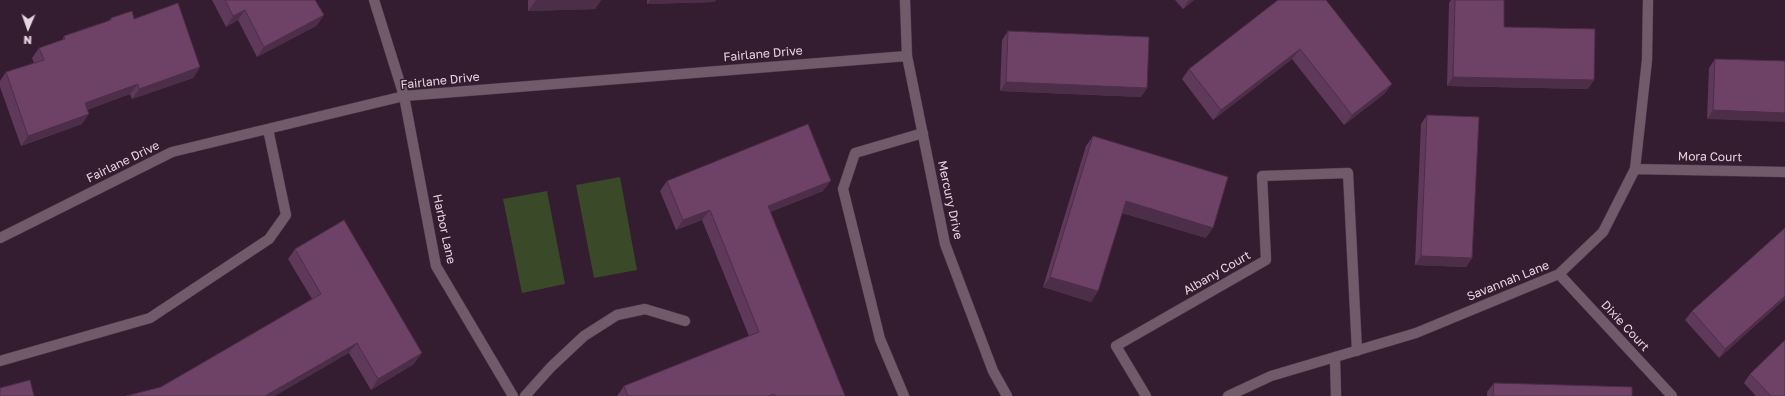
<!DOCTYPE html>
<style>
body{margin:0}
#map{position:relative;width:1785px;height:396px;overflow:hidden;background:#341d30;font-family:"Golos Text",sans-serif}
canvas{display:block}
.north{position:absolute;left:8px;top:8px;width:40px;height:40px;-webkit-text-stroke:3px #341d30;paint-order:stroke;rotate:182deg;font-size:11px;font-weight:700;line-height:16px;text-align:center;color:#e6d6e2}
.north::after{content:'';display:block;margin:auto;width:14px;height:18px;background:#e6d6e2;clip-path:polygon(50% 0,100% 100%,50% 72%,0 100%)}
</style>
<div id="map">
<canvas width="1785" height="396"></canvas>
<div class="north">N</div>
</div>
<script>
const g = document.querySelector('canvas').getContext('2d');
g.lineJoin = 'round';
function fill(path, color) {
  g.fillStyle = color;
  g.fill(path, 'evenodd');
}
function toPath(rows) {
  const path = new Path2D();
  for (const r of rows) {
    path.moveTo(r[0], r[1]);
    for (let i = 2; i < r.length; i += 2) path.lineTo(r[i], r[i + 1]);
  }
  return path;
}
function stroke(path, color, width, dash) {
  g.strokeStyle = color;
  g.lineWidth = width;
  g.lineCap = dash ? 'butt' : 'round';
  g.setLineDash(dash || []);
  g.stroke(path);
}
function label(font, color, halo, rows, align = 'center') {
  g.font = font + ' "Golos Text",sans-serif';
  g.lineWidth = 3;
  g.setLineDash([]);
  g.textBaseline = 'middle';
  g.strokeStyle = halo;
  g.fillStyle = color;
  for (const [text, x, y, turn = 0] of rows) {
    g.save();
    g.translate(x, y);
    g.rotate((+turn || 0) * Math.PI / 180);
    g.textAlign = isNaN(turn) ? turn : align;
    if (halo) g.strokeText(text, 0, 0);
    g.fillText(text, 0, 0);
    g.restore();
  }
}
fill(toPath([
 [620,177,637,270,594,278,576,185],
 [547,191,565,284,522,293,503,199]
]), '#3a4928');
const minor = toPath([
 [374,0,404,96,436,266,513,396],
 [905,0,907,56,945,244,993,371,1007,396],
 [1635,169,1785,172],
 [0,238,172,152,404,96,907,56],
 [1559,274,1672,396],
 [1335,358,1336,396],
 [0,361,150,318,269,239,286,215,268,129],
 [525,396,551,367,584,336,617,315,645,309,685,321],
 [904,396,880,339,843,189,855,153,923,133],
 [1146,396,1116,346,1266,260,1262,176,1348,173,1357,351],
 [1228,396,1271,376,1416,333,1559,274,1603,232,1635,169,1647,60,1648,0]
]);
stroke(minor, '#503b4c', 11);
stroke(minor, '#705b6b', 10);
fill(toPath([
 [212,0,315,0,324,15,316,26,257,57,238,20,226,27],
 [528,0,601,0,595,9,528,11],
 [647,0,716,0,714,2,647,4],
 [1175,0,1194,0,1183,9],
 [1278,0,1392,84,1384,94,1344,125,1292,59,1213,120,1182,79,1189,69],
 [1451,0,1504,0,1504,27,1588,89,1447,86,1449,3],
 [111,18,134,19,200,67,193,78,132,99,130,94,87,110,82,124,21,146,0,87,0,81,6,72,34,63,32,58,39,48,62,40,64,36,108,22],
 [1008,31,1147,88,1141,97,1000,91,1002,40],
 [1715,59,1785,61,1707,119,1709,68],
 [1427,115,1472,258,1466,267,1415,265,1421,124],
 [1093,136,1206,238,1122,213,1098,291,1091,302,1043,287,1086,146],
 [667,181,823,191,770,212,845,396,617,396,624,386,749,336,702,220,676,230,660,191],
 [1785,228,1785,299,1719,358,1685,320,1692,311],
 [295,249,414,364,371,390,349,353,161,387,312,299,288,259],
 [1750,374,1785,396,1756,396,1744,383],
 [1494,383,1632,396,1487,396,1487,392]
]), '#5f3959');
fill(toPath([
 [536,0,601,0,595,9,528,11],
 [650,0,716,0,714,2,647,4],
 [1189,0,1194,0,1183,9],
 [245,10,238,20,226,27,233,16],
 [324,15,316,26,257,57,264,47],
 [1300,49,1292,59,1213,120,1221,110],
 [200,67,193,78,132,99,139,89],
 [1453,77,1594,80,1588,89,1447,86],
 [1006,82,1147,88,1141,97,1000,91],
 [138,84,130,94,78,113,85,103],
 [1392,84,1384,94,1344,125,1352,115],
 [1713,110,1785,113,1785,122,1707,119],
 [89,114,82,124,21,146,28,136],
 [831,181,823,191,761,216,768,206],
 [1126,201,1213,228,1206,238,1119,212],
 [710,210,702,220,676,230,683,220],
 [1421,256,1472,258,1466,267,1415,265],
 [1050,277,1098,291,1091,302,1043,287],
 [1785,296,1785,299,1719,358,1725,349],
 [357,343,349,353,275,396,265,396],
 [422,353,414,364,371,390,378,379]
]), '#4d2e48');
const building = toPath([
 [225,0,315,0,324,15,264,47,245,10,233,16,225,0],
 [1278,0,1326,0,1392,84,1352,115,1300,49,1221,110,1189,69,1278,0],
 [1455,0,1504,0,1504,27,1595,29,1594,80,1453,77,1455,0],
 [178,3,200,67,139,89,138,84,85,103,89,114,28,136,6,72,44,60,39,48,65,39,64,36,111,20,111,18,132,11,134,19,178,3],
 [1008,31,1149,37,1147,88,1006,82,1008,31],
 [1715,59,1785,61,1785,113,1713,110,1715,59],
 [1427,115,1479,117,1472,258,1421,256,1427,115],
 [808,124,831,181,768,206,845,396,775,396,774,394,768,396,628,396,624,386,759,332,710,210,683,220,667,181,808,124],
 [1093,136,1228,177,1213,228,1126,201,1098,291,1050,277,1093,136],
 [344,220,422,353,378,379,357,343,265,396,126,396,161,387,321,294,295,249,344,220],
 [1785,228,1785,296,1725,349,1692,311,1785,228],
 [1785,340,1785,396,1771,396,1750,374,1785,340],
 [30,380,34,396,0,396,0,388,30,380],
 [1494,383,1632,387,1632,396,1493,396,1494,383]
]);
fill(building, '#6e4267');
stroke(building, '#4d2e48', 1);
label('12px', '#e6d6e2', '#341d30', [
 ["Fairlane Drive",763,54,-5],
 ["Fairlane Drive",440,81,-6],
 ["Mora Court",1710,157,1],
 ["Fairlane Drive",123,162,-26],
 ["Mercury Drive",950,200,78],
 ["Harbor Lane",444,229,78],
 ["Albany Court",1217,273,-30],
 ["Savannah Lane",1508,281,-22],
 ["Dixie Court",1625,326,47]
]);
</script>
